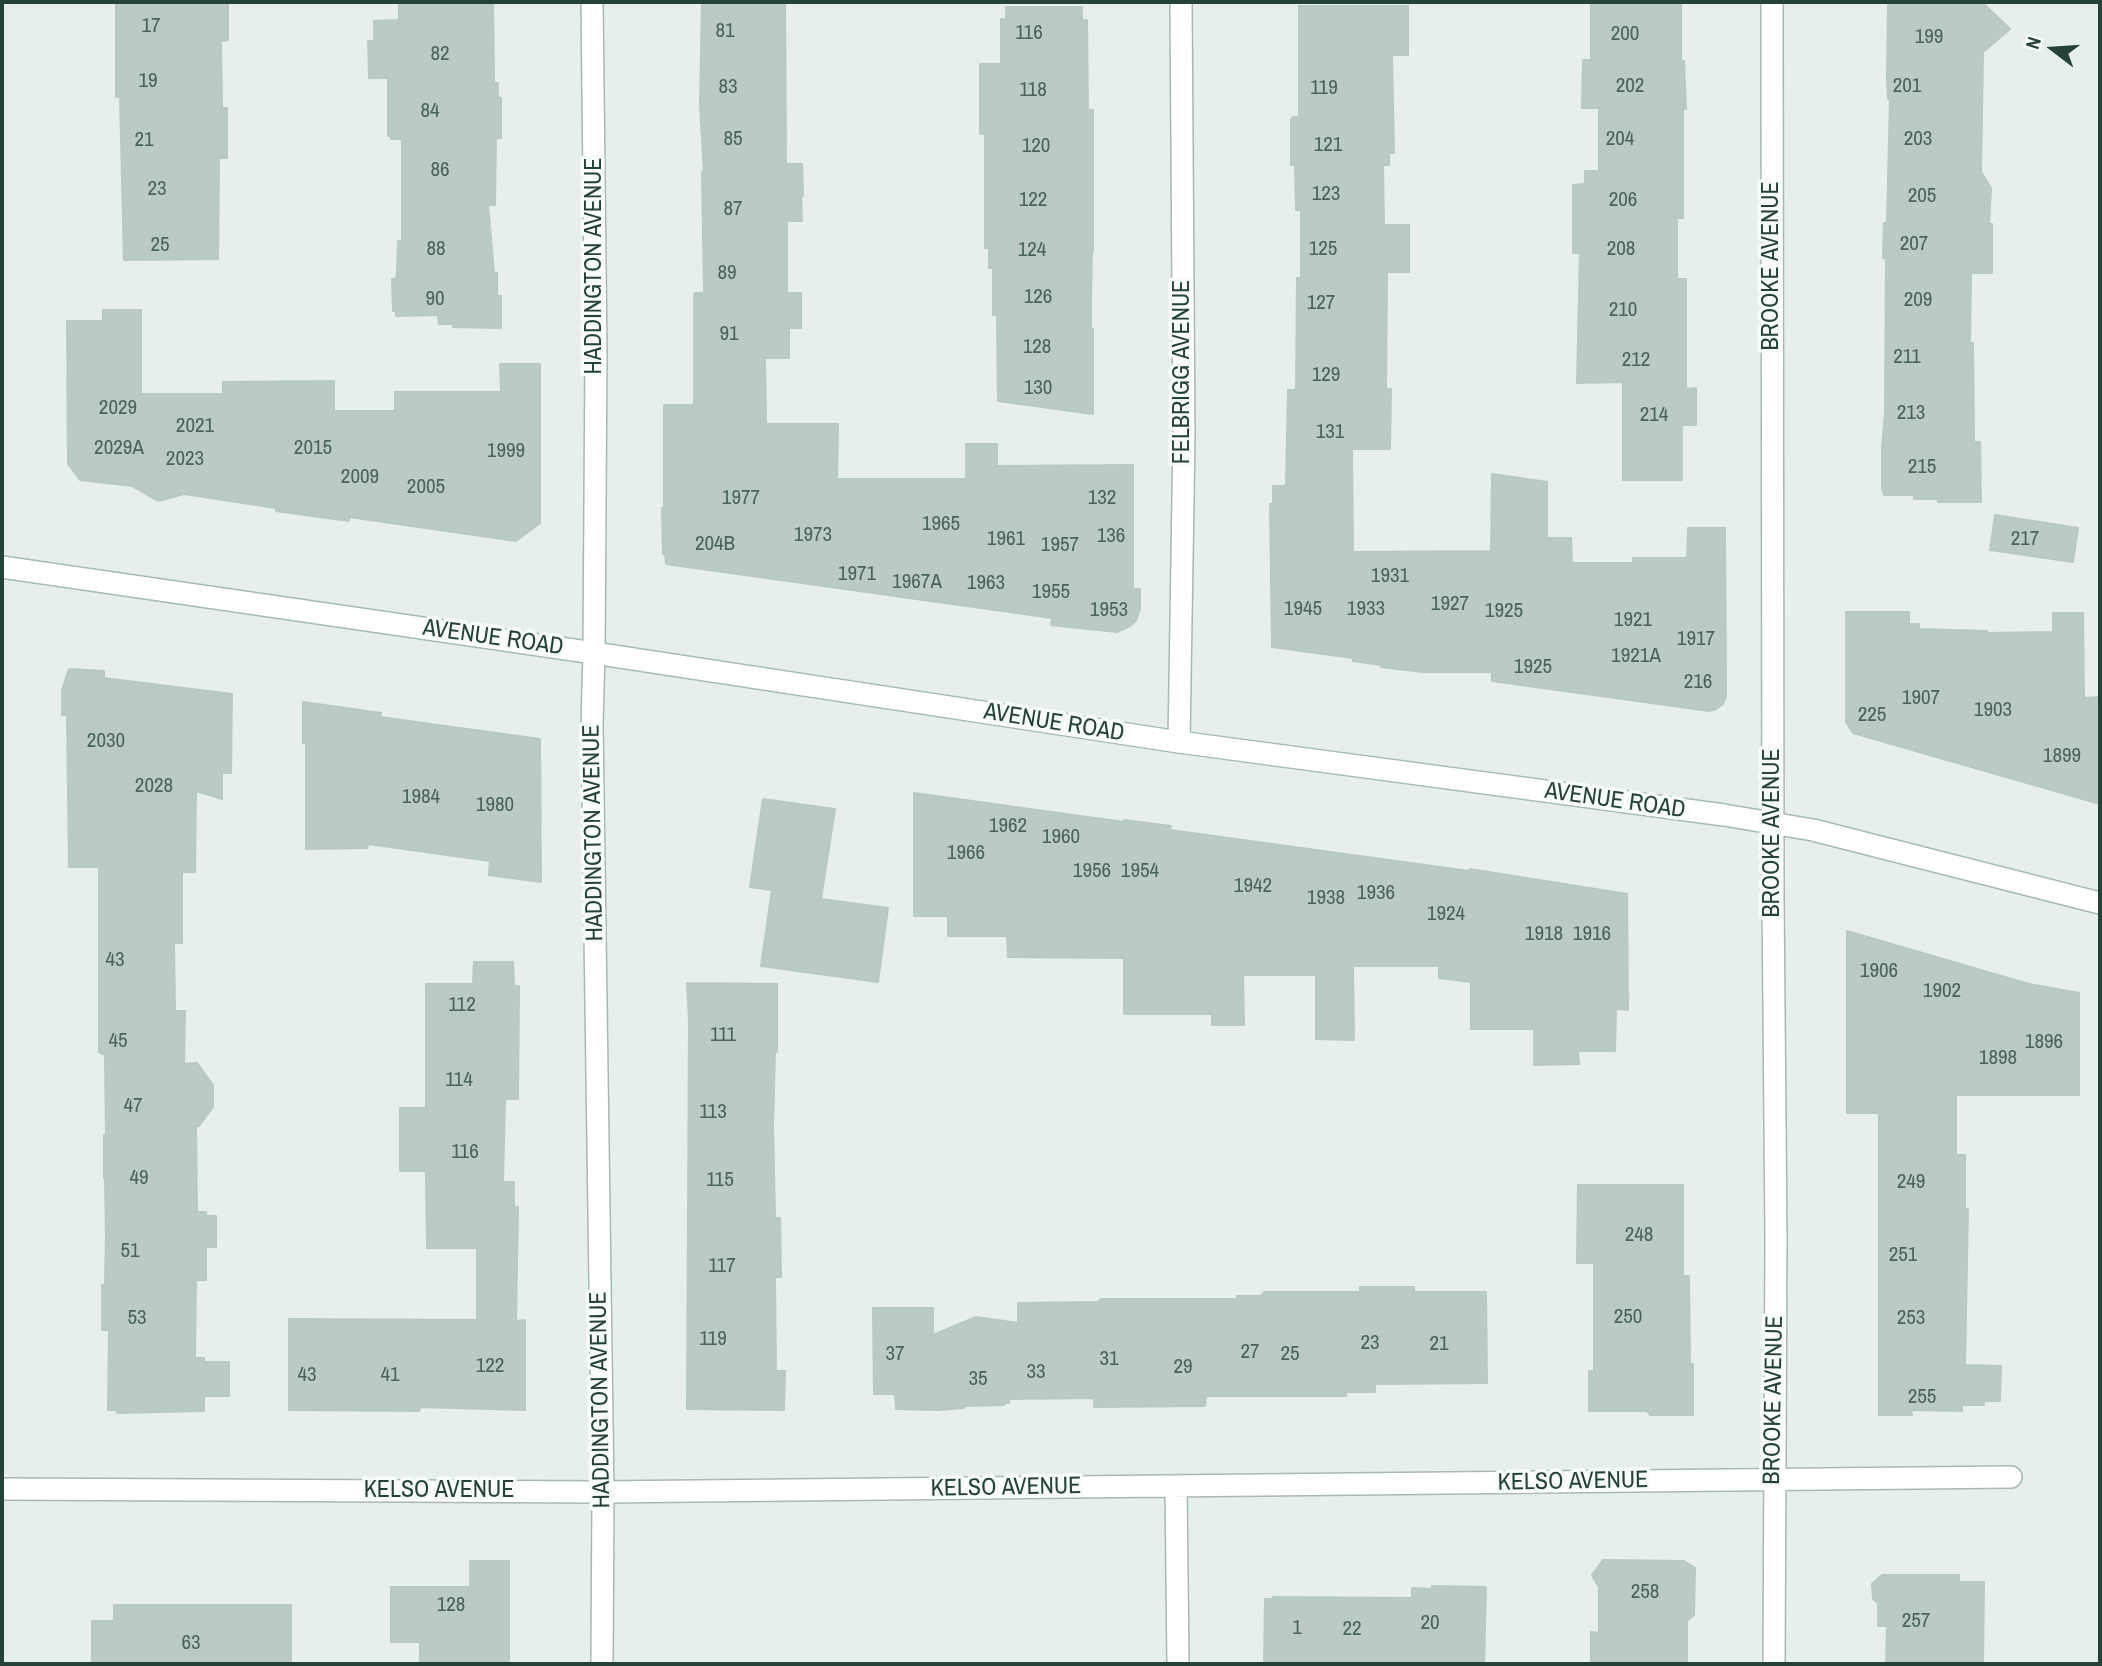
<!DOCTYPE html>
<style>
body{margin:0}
#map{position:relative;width:2102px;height:1666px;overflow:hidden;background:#e6efeb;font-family:"Archivo Narrow",sans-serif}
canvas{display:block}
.frame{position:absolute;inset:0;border:4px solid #24423a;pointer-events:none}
.north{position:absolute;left:2018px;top:14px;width:70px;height:70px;-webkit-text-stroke:5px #f7fbf9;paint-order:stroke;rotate:287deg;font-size:19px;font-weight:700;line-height:28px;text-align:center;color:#24423a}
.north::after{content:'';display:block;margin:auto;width:24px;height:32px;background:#24423a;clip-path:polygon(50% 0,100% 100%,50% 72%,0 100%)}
</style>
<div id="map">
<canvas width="2102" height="1666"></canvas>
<div class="frame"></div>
<div class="north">N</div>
</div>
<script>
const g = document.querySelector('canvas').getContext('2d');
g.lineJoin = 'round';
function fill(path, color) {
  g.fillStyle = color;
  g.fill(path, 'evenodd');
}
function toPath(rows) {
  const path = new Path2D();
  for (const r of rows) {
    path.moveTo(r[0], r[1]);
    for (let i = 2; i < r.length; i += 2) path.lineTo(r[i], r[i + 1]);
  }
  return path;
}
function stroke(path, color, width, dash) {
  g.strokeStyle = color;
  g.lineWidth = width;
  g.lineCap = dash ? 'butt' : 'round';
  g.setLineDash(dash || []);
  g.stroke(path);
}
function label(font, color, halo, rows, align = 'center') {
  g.font = font + ' "Archivo Narrow",sans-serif';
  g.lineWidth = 7;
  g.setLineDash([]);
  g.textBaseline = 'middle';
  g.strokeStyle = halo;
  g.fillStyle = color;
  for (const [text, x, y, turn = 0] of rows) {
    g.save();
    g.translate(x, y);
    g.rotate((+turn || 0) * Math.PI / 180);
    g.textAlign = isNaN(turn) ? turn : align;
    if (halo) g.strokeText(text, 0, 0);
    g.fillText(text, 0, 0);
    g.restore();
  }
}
const building = toPath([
 [116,2,228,2,228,40,221,41,222,108,227,108,227,158,219,158,218,259,124,260,120,97,116,97,116,2],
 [399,2,493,2,494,83,498,83,498,97,501,98,501,138,496,138,495,205,488,205,494,273,497,273,497,296,501,296,501,328,453,327,453,324,439,324,438,315,396,316,396,311,393,311,392,279,396,279,397,273,398,241,402,241,402,139,391,139,391,136,388,136,388,78,369,78,368,41,374,41,374,21,399,20,399,2],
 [702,2,785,2,786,164,802,164,803,196,801,196,802,221,787,221,787,293,801,293,801,328,789,328,789,358,765,358,766,424,838,424,837,479,966,479,966,444,997,444,997,466,1133,465,1133,589,1140,589,1140,609,1136,621,1130,626,1117,632,1051,625,1052,618,666,564,665,554,663,554,662,508,664,508,664,405,694,405,694,296,695,293,704,293,702,172,704,172,700,106,702,2],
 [1591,5,1681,5,1681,61,1684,61,1686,109,1683,109,1683,218,1677,218,1677,279,1686,279,1686,389,1696,388,1696,425,1682,425,1682,480,1623,480,1623,382,1577,383,1580,253,1573,253,1573,185,1585,184,1585,171,1599,171,1599,108,1582,108,1583,60,1591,60,1591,5],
 [1888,5,1985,5,2010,29,1983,52,1981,172,1991,188,1989,224,1992,224,1992,273,1971,273,1970,343,1973,343,1974,442,1980,442,1981,502,1938,502,1938,499,1914,499,1914,495,1884,495,1882,489,1882,448,1885,415,1886,258,1883,258,1884,223,1887,223,1890,99,1888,99,1887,78,1888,5],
 [1299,6,1408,6,1408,55,1392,55,1394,153,1389,153,1389,165,1383,165,1384,225,1409,225,1409,272,1387,272,1386,389,1391,389,1390,449,1352,449,1353,552,1491,551,1492,474,1547,482,1547,538,1571,538,1572,563,1633,563,1633,558,1687,558,1688,528,1725,528,1726,696,1723,704,1716,709,1709,711,1492,681,1492,672,1423,672,1381,667,1382,665,1353,661,1353,658,1272,647,1270,504,1273,504,1273,486,1286,486,1288,390,1296,390,1297,278,1301,278,1301,210,1296,210,1295,165,1291,165,1291,120,1293,117,1299,117,1299,6],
 [1006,7,1082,7,1082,20,1087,20,1088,110,1093,110,1093,252,1092,252,1091,297,1091,329,1093,329,1093,414,998,401,997,315,993,315,993,268,989,268,989,248,985,248,985,134,980,134,980,64,1001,64,1001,19,1006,20,1006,7],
 [103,310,141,310,141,394,223,394,223,382,334,381,334,411,395,411,395,392,501,392,500,364,540,364,540,523,516,541,349,517,349,521,276,511,276,508,184,494,158,501,132,486,80,480,68,464,67,321,103,321,103,310],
 [1995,515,2078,528,2073,562,1990,550,1995,515],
 [1846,612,1909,612,1909,624,1919,624,1919,629,1987,631,1987,633,2053,632,2053,613,2083,613,2084,698,2100,697,2100,804,1853,733,1846,722,1846,612],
 [69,669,104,671,104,678,232,694,231,773,222,773,222,799,196,791,195,872,182,872,182,943,174,943,175,1011,185,1011,184,1064,197,1063,213,1085,213,1107,199,1126,196,1126,197,1212,206,1212,206,1216,216,1216,216,1247,206,1247,206,1280,196,1280,195,1358,204,1358,204,1362,229,1362,229,1396,204,1396,204,1411,117,1413,117,1410,108,1410,109,1330,102,1330,102,1285,105,1285,106,1237,105,1178,104,1178,104,1135,106,1135,105,1055,99,1052,99,867,69,867,67,715,62,715,62,690,69,669],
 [303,702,381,713,380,717,540,739,541,882,489,875,490,861,368,844,367,848,306,849,306,743,303,743,303,702],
 [914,793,1124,822,1124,820,1171,826,1170,830,1469,871,1470,869,1627,894,1628,1010,1616,1009,1615,1051,1578,1051,1579,1064,1534,1065,1534,1029,1471,1029,1471,982,1439,978,1439,966,1353,966,1354,1040,1316,1039,1316,975,1243,975,1244,1025,1212,1025,1212,1014,1124,1014,1124,958,1008,957,1007,936,948,936,948,916,914,916,914,793],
 [763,799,835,809,821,899,888,908,878,982,761,966,772,890,750,887,763,799],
 [1847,931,2029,984,2079,993,2079,1095,1956,1095,1956,1155,1965,1155,1965,1209,1968,1209,1965,1365,2001,1366,2000,1401,1984,1401,1984,1405,1962,1405,1962,1411,1911,1410,1912,1415,1879,1415,1879,1113,1847,1113,1847,931],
 [474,962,513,962,514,986,519,986,518,1099,505,1099,503,1182,514,1182,514,1207,518,1207,516,1321,525,1320,525,1410,420,1407,419,1411,289,1410,289,1319,477,1320,477,1248,427,1248,426,1171,400,1171,400,1108,426,1108,426,984,473,984,474,962],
 [687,983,777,984,777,1052,775,1052,773,1126,775,1218,780,1218,781,1277,775,1277,776,1371,785,1371,784,1410,687,1409,689,1022,687,983],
 [1578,1185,1683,1185,1683,1276,1689,1276,1690,1364,1693,1364,1693,1415,1650,1415,1647,1411,1589,1411,1589,1371,1594,1371,1594,1263,1577,1263,1578,1185],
 [1360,1287,1414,1287,1414,1292,1486,1292,1487,1383,1375,1384,1375,1392,1346,1392,1346,1396,1206,1396,1205,1406,1094,1407,1094,1398,1009,1399,1009,1403,1004,1403,1004,1405,964,1406,964,1408,938,1410,896,1409,895,1394,874,1394,873,1308,933,1308,933,1335,976,1317,1018,1323,1018,1303,1098,1302,1101,1299,1237,1299,1237,1296,1261,1296,1264,1292,1360,1292,1360,1287],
 [1603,1560,1684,1561,1695,1568,1694,1615,1687,1621,1687,1664,1591,1664,1591,1632,1599,1633,1599,1587,1592,1575,1603,1560],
 [470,1561,509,1561,509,1664,420,1664,420,1642,391,1642,391,1587,470,1587,470,1561],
 [1882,1575,1959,1575,1959,1582,1984,1582,1983,1664,1886,1664,1887,1626,1878,1626,1878,1603,1873,1599,1872,1584,1882,1575],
 [1432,1586,1486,1587,1484,1664,1264,1664,1265,1599,1273,1599,1273,1597,1412,1598,1412,1588,1432,1589,1432,1586],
 [114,1605,291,1605,291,1664,92,1664,92,1621,114,1621,114,1605]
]);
fill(building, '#bbcac4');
stroke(building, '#b8c9c2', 2);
const street = toPath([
 [592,2,596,351,594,653,592,724,603,1492,602,1664],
 [1772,2,1773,897,1776,1237,1774,1664],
 [1179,742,1184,436,1181,2],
 [1176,1487,1178,1664],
 [2,1489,603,1492,2011,1477]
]);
const secondary = toPath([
 [2,567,594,653,1179,742,1724,815,1813,830,2100,903]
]);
stroke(street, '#a8b8b2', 24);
stroke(secondary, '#a4bbb3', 24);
stroke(street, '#fff', 21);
stroke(secondary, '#fff', 21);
label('21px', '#4a645c', null, [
 ["17",151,26],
 ["81",725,31],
 ["116",1029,33],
 ["200",1625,34],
 ["199",1929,37],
 ["82",440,54],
 ["19",148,81],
 ["202",1630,86],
 ["201",1907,86],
 ["83",728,87],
 ["119",1324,88],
 ["118",1033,90],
 ["84",430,111],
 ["85",733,139],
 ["204",1620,139],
 ["203",1918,139],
 ["21",144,140],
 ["121",1328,145],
 ["120",1036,146],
 ["86",440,170],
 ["23",157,189],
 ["123",1326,194],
 ["205",1922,196],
 ["122",1033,200],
 ["206",1623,200],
 ["87",733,209],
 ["207",1914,244],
 ["25",160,245],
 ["88",436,249],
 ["125",1323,249],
 ["208",1621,249],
 ["124",1032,250],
 ["89",727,273],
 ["126",1038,297],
 ["90",435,299],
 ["209",1918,300],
 ["127",1321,303],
 ["210",1623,310],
 ["91",729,334],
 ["128",1037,347],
 ["211",1907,357],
 ["212",1636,360],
 ["129",1326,375],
 ["130",1038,388],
 ["2029",118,408],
 ["213",1911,413],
 ["214",1654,415],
 ["2021",195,426],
 ["131",1330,432],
 ["2029A",119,448],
 ["2015",313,448],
 ["1999",506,451],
 ["2023",185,459],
 ["215",1922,467],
 ["2009",360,477],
 ["2005",426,487],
 ["1977",741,498],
 ["132",1102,498],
 ["1965",941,524],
 ["1973",813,535],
 ["136",1111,536],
 ["1961",1006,539],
 ["217",2025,539],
 ["204B",715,544],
 ["1957",1060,545],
 ["1971",857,574],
 ["1931",1390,576],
 ["1967A",917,582],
 ["1963",986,583],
 ["1955",1051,592],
 ["1927",1450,604],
 ["1945",1303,609],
 ["1933",1366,609],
 ["1953",1109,610],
 ["1925",1504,611],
 ["1921",1633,620],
 ["1917",1696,639],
 ["1921A",1636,656],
 ["1925",1533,667],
 ["216",1698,682],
 ["1907",1921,698],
 ["1903",1993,710],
 ["225",1872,715],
 ["2030",106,741],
 ["1899",2062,756],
 ["2028",154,786],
 ["1984",421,797],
 ["1980",495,805],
 ["1962",1008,826],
 ["1960",1061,837],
 ["1966",966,853],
 ["1956",1092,871],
 ["1954",1140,871],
 ["1942",1253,886],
 ["1936",1376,893],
 ["1938",1326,898],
 ["1924",1446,914],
 ["1918",1544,934],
 ["1916",1592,934],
 ["43",115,960],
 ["1906",1879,971],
 ["1902",1942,991],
 ["112",462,1005],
 ["111",723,1035],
 ["45",118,1041],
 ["1896",2044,1042],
 ["1898",1998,1058],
 ["114",459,1080],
 ["47",133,1106],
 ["113",713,1112],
 ["116",465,1152],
 ["49",139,1178],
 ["115",720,1180],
 ["249",1911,1182],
 ["248",1639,1235],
 ["51",130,1251],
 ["251",1903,1255],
 ["117",722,1266],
 ["250",1628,1317],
 ["53",137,1318],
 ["253",1911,1318],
 ["119",713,1339],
 ["23",1370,1343],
 ["21",1439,1344],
 ["27",1250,1352],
 ["37",895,1354],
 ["25",1290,1354],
 ["31",1109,1359],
 ["122",490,1366],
 ["29",1183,1367],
 ["33",1036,1372],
 ["43",307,1375],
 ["41",390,1375],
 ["35",978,1379],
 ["255",1922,1397],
 ["258",1645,1592],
 ["128",451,1605],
 ["257",1916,1621],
 ["20",1430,1623],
 ["1",1297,1628],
 ["22",1352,1629],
 ["63",191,1643]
]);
label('24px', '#24423a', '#f7fbf9', [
 ["HADDINGTON AVENUE",595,266,-90],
 ["BROOKE AVENUE",1772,266,-90],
 ["FELBRIGG AVENUE",1183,372,-90],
 ["AVENUE ROAD",493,638,8],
 ["AVENUE ROAD",1054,723,9],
 ["AVENUE ROAD",1615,801,8],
 ["HADDINGTON AVENUE",594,833,-91],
 ["BROOKE AVENUE",1773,833,-90],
 ["HADDINGTON AVENUE",601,1400,-91],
 ["BROOKE AVENUE",1774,1400,-89],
 ["KELSO AVENUE",1573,1482,-1],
 ["KELSO AVENUE",1006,1488,-1],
 ["KELSO AVENUE",439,1491]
]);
</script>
